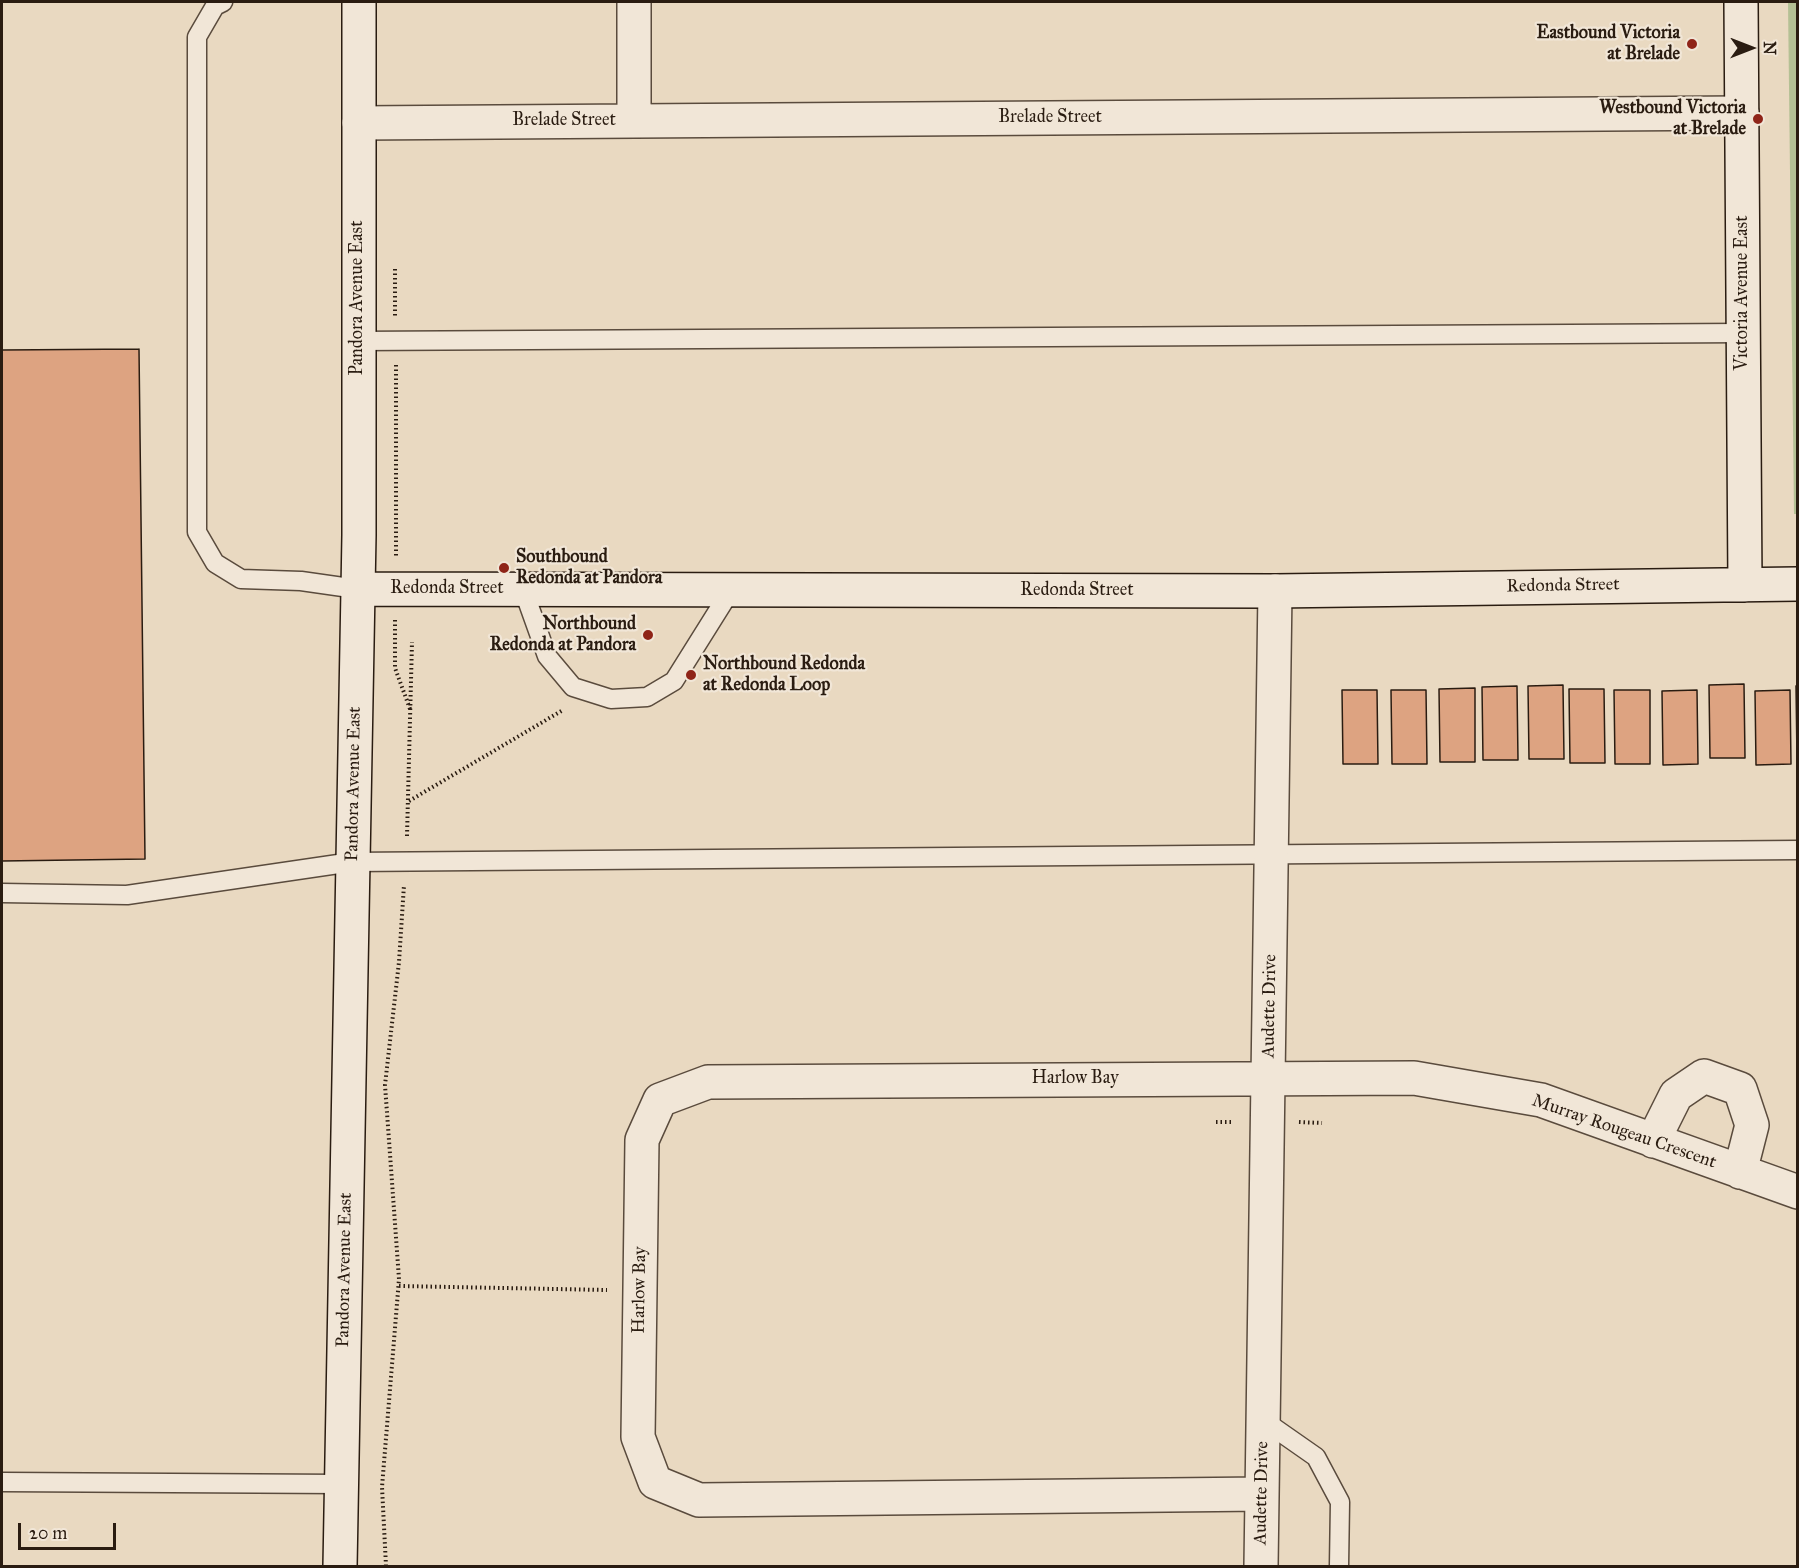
<!DOCTYPE html>
<style>
body{margin:0}
#map{position:relative;width:1799px;height:1568px;overflow:hidden;background:#e9d9c1;font-family:"IM FELL Great Primer",serif}
canvas{display:block}
.frame{position:absolute;inset:0;border:3px solid #2a1c11;pointer-events:none}
.north{position:absolute;left:1721px;top:18px;width:60px;height:60px;-webkit-text-stroke:4px #f1e6d7;paint-order:stroke;rotate:90deg;font-size:16px;font-weight:700;line-height:24px;text-align:center;color:#2a1c11}
.north::after{content:'';display:block;margin:auto;width:21px;height:27px;background:#2a1c11;clip-path:polygon(50% 0,100% 100%,50% 72%,0 100%)}
.scale{position:absolute;left:18px;top:1523px;width:98px;height:27px;box-sizing:border-box;border:3px solid #2a1c11;border-top:0;padding-left:8px;font-size:18px;line-height:21px;white-space:nowrap;color:#2a1c11;-webkit-text-stroke:4px #f1e6d7;paint-order:stroke}
</style>
<div id="map">
<canvas width="1799" height="1568"></canvas>
<div class="frame"></div>
<div class="north">N</div>
<div class="scale">20 m</div>
</div>
<script>
const g = document.querySelector('canvas').getContext('2d');
g.lineJoin = 'round';
function fill(path, color) {
  g.fillStyle = color;
  g.fill(path, 'evenodd');
}
function toPath(rows) {
  const path = new Path2D();
  for (const r of rows) {
    path.moveTo(r[0], r[1]);
    for (let i = 2; i < r.length; i += 2) path.lineTo(r[i], r[i + 1]);
  }
  return path;
}
function stroke(path, color, width, dash) {
  g.strokeStyle = color;
  g.lineWidth = width;
  g.lineCap = dash ? 'butt' : 'round';
  g.setLineDash(dash || []);
  g.stroke(path);
}
function label(font, color, halo, rows, align = 'center') {
  g.font = font + ' "IM FELL Great Primer",serif';
  g.lineWidth = 4.5;
  g.setLineDash([]);
  g.textBaseline = 'middle';
  g.strokeStyle = halo;
  g.fillStyle = color;
  for (const [text, x, y, turn = 0] of rows) {
    g.save();
    g.translate(x, y);
    g.rotate((+turn || 0) * Math.PI / 180);
    g.textAlign = isNaN(turn) ? turn : align;
    if (halo) g.strokeText(text, 0, 0);
    g.fillText(text, 0, 0);
    g.restore();
  }
}
fill(toPath([
 [1788,2,1798,2,1798,514,1794,514]
]), '#b4c094');
const building = toPath([
 [139,349,145,859,2,861,2,350,139,349],
 [1744,684,1745,758,1710,758,1709,685,1744,684],
 [1563,685,1564,759,1529,759,1528,686,1563,685],
 [1798,685,1798,759,1797,759,1796,686,1798,685],
 [1517,686,1518,760,1483,760,1482,687,1517,686],
 [1475,688,1475,762,1440,762,1439,689,1475,688],
 [1569,689,1604,689,1605,763,1570,763,1569,689],
 [1342,690,1377,690,1378,764,1343,764,1342,690],
 [1391,690,1426,690,1427,764,1392,764,1391,690],
 [1614,690,1650,690,1650,764,1615,764,1614,690],
 [1697,690,1698,764,1663,765,1662,691,1697,690],
 [1790,690,1791,764,1756,765,1755,691,1790,690]
]);
fill(building, '#dda381');
stroke(building, '#2a1c11', 1.5);
const lane = toPath([
 [223,2,215,6,197,37,197,532,215,563,241,579,301,581,357,589],
 [358,341,1743,333],
 [523,589,547,656,573,687,611,699,647,697,674,681,731,590],
 [2,893,127,895,352,862,1798,850],
 [1263,1420,1316,1457,1340,1502,1339,1566],
 [2,1482,341,1484]
]);
const street = toPath([
 [634,2,634,121],
 [359,123,1742,113],
 [1653,1141,1676,1095,1704,1076,1740,1089,1752,1125,1740,1172],
 [1262,1494,699,1500,655,1482,638,1437,642,1140,660,1100,708,1082,1414,1078,1541,1100,1798,1192],
 [1261,1566,1275,591]
]);
const secondary = toPath([
 [1741,2,1745,585],
 [357,589,1275,591,1798,584],
 [340,1566,359,535,359,2]
]);
stroke(lane, '#5a4b3d', 21);
stroke(street, '#5a4b3d', 36);
stroke(secondary, '#2a1c11', 36);
stroke(toPath([
 [395,269,395,316],
 [396,365,396,556],
 [395,620,395,668,410,709],
 [409,801,563,710],
 [407,836,412,642],
 [1216,1122,1234,1122],
 [1299,1122,1322,1123],
 [399,1286,607,1290],
 [386,1566,382,1487,399,1279,385,1085,399,962,404,885]
]), '#2a1c11', 4, [1.5, 3]);
stroke(lane, '#f1e6d7', 18);
stroke(street, '#f1e6d7', 33);
stroke(secondary, '#f1e6d7', 33);
for (const [x, y, r, color] of [
 [1692,44,6,"#8f2418"],
 [1758,119,6,"#8f2418"],
 [504,568,6,"#8f2418"],
 [648,635,6,"#8f2418"],
 [691,675,6,"#8f2418"]
]) {
  const dot = new Path2D();
  dot.arc(x, y, r, 0, 2 * Math.PI);
  g.fillStyle = color;
  g.fill(dot);
  stroke(dot, '#f1e6d7', 2);
}
label('bold 18px', '#2a1c11', '#f1e6d7', [
 ["Eastbound Victoria",1680,34],
 ["at Brelade",1680,55],
 ["Westbound Victoria",1746,109],
 ["at Brelade",1746,130],
 ["Southbound",516,558,"left"],
 ["Redonda at Pandora",516,579,"left"],
 ["Northbound",636,625],
 ["Redonda at Pandora",636,646],
 ["Northbound Redonda",703,665,"left"],
 ["at Redonda Loop",703,686,"left"]
], 'right');
label('18px', '#2a1c11', '#f1e6d7', [
 ["Brelade Street",1050,118],
 ["Brelade Street",564,121],
 ["Victoria Avenue East",1743,293,-90],
 ["Pandora Avenue East",358,298,-90],
 ["Redonda Street",1563,586,-1],
 ["Redonda Street",447,589],
 ["Redonda Street",1077,591],
 ["Pandora Avenue East",354,784,-89],
 ["Audette Drive",1270,1006,-89],
 ["Harlow Bay",1075,1079],
 ["Murray Rougeau Crescent",1624,1132,19],
 ["Pandora Avenue East",345,1270,-89],
 ["Harlow Bay",640,1290,-89],
 ["Audette Drive",1262,1493,-89]
]);
</script>
